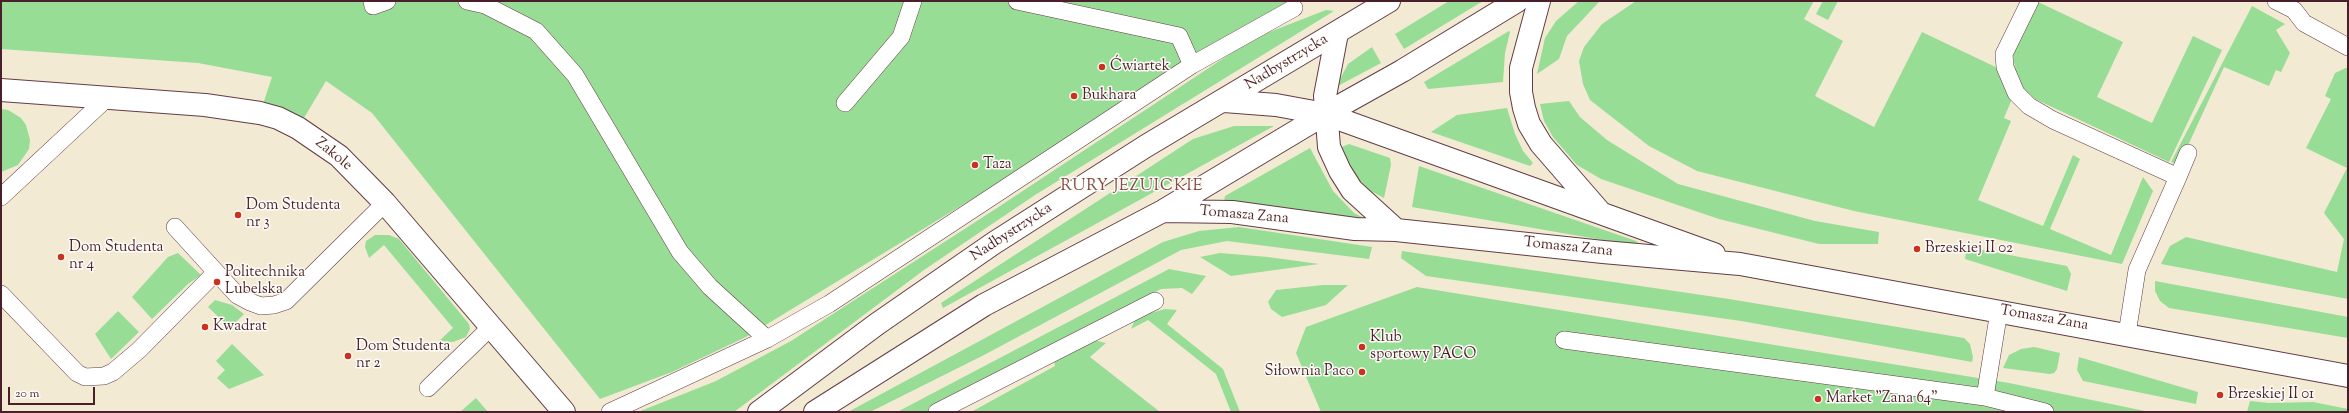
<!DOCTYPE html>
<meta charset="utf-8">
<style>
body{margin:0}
#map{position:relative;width:2349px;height:413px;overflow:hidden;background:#f3ead3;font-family:"Sorts Mill Goudy",serif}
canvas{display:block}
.frame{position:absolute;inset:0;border:2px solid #4a1f2b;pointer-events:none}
.scale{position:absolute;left:8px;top:387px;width:87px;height:18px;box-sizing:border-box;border:2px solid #4a1f2b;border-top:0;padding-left:5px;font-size:12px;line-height:14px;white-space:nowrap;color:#4a1f2b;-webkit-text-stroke:3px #fdfcf7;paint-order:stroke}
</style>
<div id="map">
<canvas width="2349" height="413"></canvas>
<div class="frame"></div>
<div class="scale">20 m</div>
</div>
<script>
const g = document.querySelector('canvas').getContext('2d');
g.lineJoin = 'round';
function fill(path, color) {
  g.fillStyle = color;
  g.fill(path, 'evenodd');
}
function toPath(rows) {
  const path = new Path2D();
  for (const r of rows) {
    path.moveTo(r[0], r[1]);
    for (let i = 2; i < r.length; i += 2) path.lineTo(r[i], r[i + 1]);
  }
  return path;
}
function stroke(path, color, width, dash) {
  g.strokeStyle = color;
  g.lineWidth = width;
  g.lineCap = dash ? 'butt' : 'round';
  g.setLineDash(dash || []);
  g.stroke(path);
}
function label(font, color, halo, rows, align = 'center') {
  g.font = font + ' "Sorts Mill Goudy",serif';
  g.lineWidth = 3;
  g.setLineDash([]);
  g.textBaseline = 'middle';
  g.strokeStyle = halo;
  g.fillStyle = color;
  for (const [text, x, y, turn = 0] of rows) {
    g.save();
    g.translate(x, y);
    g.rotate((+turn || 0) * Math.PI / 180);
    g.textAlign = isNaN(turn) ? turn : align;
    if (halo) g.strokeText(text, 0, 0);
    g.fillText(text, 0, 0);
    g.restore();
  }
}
fill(toPath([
 [1,1,1297,1,746,337,672,372,600,399,372,113,326,81,298,128,260,113,272,77,198,63,1,49],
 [1449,1,1483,1,1404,49,1395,34],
 [1579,1,1600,1,1567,36,1559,59,1537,74,1545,38,1556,21],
 [1636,1,1814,1,1804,19,1843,41,1815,96,1874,127,1922,32,2004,71,2014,94,2004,118,2011,121,1978,200,2043,226,2073,155,2080,159,2050,229,2111,255,2143,177,2153,191,2122,264,1854,211,1697,171,1649,146,1590,100,1583,84,1579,61,1584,47,1602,24],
 [1823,1,1838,1,1828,20,1816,14],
 [2038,2,2123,42,2097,97,2152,123,2193,36,2222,50,2169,162,2035,99,2022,87,2015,70,2013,53],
 [2252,6,2285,24,2276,30,2290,53,2281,72,2276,70,2269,86,2224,67,2179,165,2171,162],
 [1326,10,1334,11,1035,195,924,270,734,412,638,412,716,381,791,341,997,208,1242,46,1267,33],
 [1509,31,1510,32,1505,53,1503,82,1428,89,1424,82],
 [1372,47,1381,63,1336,87,1348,64],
 [2348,67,2348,299,2161,264,2170,246,2186,237,2337,272,2344,239,2324,213,2347,168,2306,148,2331,99,2325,96,2335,73],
 [1569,101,1580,117,1607,140,1678,184,1815,221,1879,232,1878,244,1819,244,1719,219,1601,179,1577,165,1553,137,1544,121,1540,104],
 [1507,108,1515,134,1523,151,1533,163,1530,166,1431,132,1457,115],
 [1,109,8,110,21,118,26,125,30,140,29,149,18,165,1,172],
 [1234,126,1274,126,943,308,941,303,1193,139],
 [1349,144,1390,158,1391,165,1384,198,1369,190,1350,170,1342,147],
 [1310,148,1333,191,1354,213,1362,217,1361,219,1291,209,1224,202,1225,196],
 [1419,166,1636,241,1643,247,1412,207],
 [1239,227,1372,247,1369,259,1227,241,1181,250,984,355,870,412,848,412,1163,242,1199,231],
 [375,235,389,235,399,239,469,324,470,329,466,337,453,342,439,341,453,328,384,245,369,258,365,247,366,241],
 [1978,249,2067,266,2071,274,2067,291,1965,259,1966,250],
 [1402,251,1729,299,1964,338,1970,344,1973,357,1972,362,1741,321,1426,276,1401,258],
 [178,253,201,275,188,284,152,319,132,297,168,257],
 [1220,253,1268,257,1319,264,1231,276,1200,257],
 [1169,269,1206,276,1192,294,1182,288,1161,289,928,412,897,412],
 [2155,281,2348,317,2348,338,2169,308,2160,301,2155,291],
 [1323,285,1348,285,1326,305,1282,317,1271,309,1268,302,1276,290],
 [1417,287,2009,383,2150,412,1321,412,1296,353,1306,327],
 [215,300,232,305,244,314,230,328,208,307],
 [1165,309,1177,310,1167,324,1223,369,1240,412,1231,412,1216,374,1148,320,1131,329,1136,317],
 [118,311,139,332,111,359,95,334],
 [1093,340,1106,343,1090,357,1160,412,971,412,1055,366,1054,360],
 [232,344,264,375,229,389,217,378,225,370,216,361],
 [2034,347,2060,353,2057,369,2054,373,2050,374,2003,368,2009,355,2021,349],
 [2079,357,2198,392,2196,404,2083,381,2077,370],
 [476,398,488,412,460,412],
 [2250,401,2269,403,2313,402,2348,409,2348,412,2247,412]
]), '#97dd96');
const service = toPath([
 [372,1,373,6,387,1],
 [467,1,485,5,536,31,575,75,680,252,710,287,767,339],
 [1017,1,1179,36,1192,65],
 [2030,1,2004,54,2005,67,2016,93,2029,106,2053,120,2178,177,2137,270,2127,334],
 [2276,1,2294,10,2304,23,2348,47],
 [845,103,901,37,913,1],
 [2178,177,2188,153],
 [1,197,107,98],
 [175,227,216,272],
 [1,294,77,373,85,377,104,376,113,372,139,350,216,272,237,295,250,302,261,306,274,305,286,301,385,203],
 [1999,311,1985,397,2045,412],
 [1564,340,1985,397],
 [428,388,492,326],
 [610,412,767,339,829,304,1192,65,1294,8],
 [937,412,1155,301]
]);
const minor = toPath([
 [1,90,205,105,260,113,278,118,298,128,339,156,385,203,564,412]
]);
const tertiary = toPath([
 [1539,1,1521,68,1521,92,1524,108,1529,124,1541,144,1600,212],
 [1337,33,1325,96,1329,147,1340,171,1352,190,1396,230],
 [1224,101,1276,105,1325,114,1714,254],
 [1163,211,1232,212,1355,229,1396,230,1603,252,1740,264,2348,376],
 [759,412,877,324,994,243,1146,146,1389,1],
 [815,412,984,305,1163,211,1325,114,1402,71,1517,1]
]);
stroke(service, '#633d44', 18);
stroke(minor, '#633d44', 24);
stroke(tertiary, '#633d44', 24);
stroke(service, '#fff', 17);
stroke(minor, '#fff', 22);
stroke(tertiary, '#fff', 22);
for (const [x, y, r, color] of [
 [1102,67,4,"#c8321e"],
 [1074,96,4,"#c8321e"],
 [975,165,4,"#c8321e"],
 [238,215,4,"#c8321e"],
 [1917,249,4,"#c8321e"],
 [61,257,4,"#c8321e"],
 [217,282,4,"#c8321e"],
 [205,327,4,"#c8321e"],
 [1362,347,4,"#c8321e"],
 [348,356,4,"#c8321e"],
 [1362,372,4,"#c8321e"],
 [2220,395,4,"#c8321e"],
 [1818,399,4,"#c8321e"]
]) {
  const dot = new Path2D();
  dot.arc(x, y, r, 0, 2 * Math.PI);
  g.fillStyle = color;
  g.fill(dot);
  stroke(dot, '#fdfcf7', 1.5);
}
label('15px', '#4a1f2b', '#fdfcf7', [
 ["Nadbystrzycka",1287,63,-31],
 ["Zakole",333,155,39],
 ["Tomasza Zana",1244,216,5],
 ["Nadbystrzycka",1012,233,-33],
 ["Tomasza Zana",1568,248,6],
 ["Tomasza Zana",2044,319,10]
]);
label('15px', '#4a1f2b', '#fdfcf7', [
 ["Ćwiartek",1110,67],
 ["Bukhara",1082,96],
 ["Taza",983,165],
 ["Dom Studenta",246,206],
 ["nr 3",246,223],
 ["Dom Studenta",69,248],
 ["nr 4",69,265],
 ["Brzeskiej II 02",1925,249],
 ["Politechnika",225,273],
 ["Lubelska",225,290],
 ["Kwadrat",213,327],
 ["Klub",1370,338],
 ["sportowy PACO",1370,355],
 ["Dom Studenta",356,347],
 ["nr 2",356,364],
 ["Siłownia Paco",1354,372,"right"],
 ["Brzeskiej II 01",2228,395],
 ["Market \"Zana 64\"",1826,399]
], 'left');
g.letterSpacing = '1px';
label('16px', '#844b4a', '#fdfcf7', [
 ["RURY JEZUICKIE",1132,187]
]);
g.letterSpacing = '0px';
</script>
